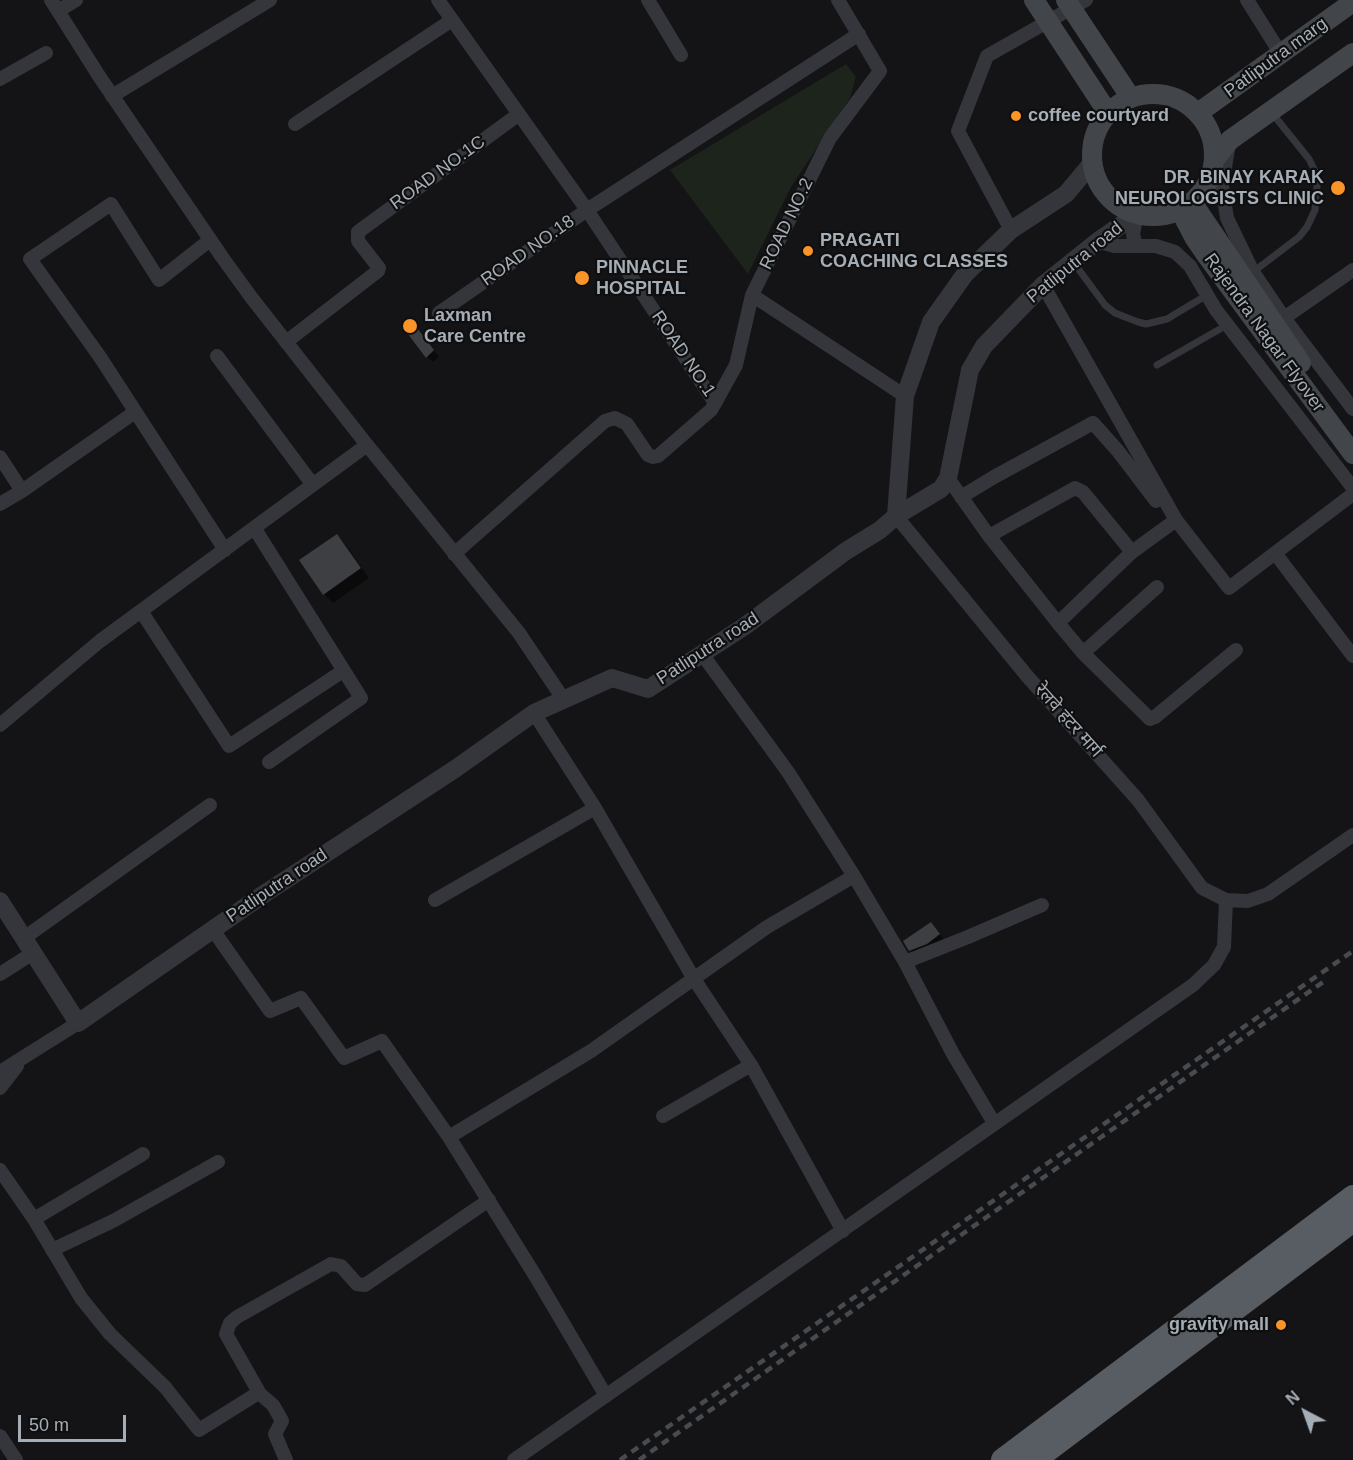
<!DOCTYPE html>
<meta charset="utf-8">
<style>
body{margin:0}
#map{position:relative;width:1353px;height:1460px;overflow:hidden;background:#141416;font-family:Arial,sans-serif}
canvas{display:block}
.north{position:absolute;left:1275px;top:1382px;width:60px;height:60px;-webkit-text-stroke:4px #0f0f10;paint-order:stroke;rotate:319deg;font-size:16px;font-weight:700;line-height:24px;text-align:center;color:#a5adb6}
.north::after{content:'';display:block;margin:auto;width:21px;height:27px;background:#a5adb6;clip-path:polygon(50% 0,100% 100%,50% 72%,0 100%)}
.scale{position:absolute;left:18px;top:1415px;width:108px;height:27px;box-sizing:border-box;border:3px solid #a5adb6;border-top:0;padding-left:8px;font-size:18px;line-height:21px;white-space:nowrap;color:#a5adb6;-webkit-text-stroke:4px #0f0f10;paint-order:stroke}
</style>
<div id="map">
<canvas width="1353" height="1460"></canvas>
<div class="north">N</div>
<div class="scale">50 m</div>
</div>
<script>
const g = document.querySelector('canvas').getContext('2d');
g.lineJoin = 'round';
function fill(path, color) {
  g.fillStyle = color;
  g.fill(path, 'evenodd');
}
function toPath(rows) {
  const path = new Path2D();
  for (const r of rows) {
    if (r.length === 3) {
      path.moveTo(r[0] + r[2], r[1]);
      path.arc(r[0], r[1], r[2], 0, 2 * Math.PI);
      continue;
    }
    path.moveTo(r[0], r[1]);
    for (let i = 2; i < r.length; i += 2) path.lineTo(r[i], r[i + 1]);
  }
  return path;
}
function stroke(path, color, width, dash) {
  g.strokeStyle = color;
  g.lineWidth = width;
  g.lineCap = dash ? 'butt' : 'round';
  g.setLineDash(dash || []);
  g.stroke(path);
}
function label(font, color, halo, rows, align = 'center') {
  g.font = font + ' Arial,"Noto Sans Devanagari",sans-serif';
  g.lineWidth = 4.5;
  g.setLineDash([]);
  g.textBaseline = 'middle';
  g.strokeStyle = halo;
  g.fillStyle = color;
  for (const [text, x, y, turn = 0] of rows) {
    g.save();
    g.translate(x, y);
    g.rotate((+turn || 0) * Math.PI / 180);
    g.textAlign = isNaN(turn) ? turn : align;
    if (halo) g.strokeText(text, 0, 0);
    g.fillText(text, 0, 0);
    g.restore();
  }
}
fill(toPath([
 [846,64,856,77,850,98,791,187,748,274,670,170]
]), '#1c241c');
fill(toPath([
 [419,331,439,357,433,362,427,357],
 [337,536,346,545,369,578,333,603,324,594],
 [931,924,945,941,916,956,910,950]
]), '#0007');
fill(toPath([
 [414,324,434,350,426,358,405,330],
 [337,534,361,568,323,595,299,560],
 [931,922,940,934,927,944,909,951,903,941]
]), '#3e3f43');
stroke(toPath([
 [1074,263,1105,305,1115,313,1138,322,1146,324,1167,319,1207,295],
 [1253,272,1299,237,1307,227,1315,210,1317,187,1316,173,1309,159,1272,113],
 [1157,365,1227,325]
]), '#34363b', 7);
stroke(toPath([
 [438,0,587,210,439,313],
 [648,0,681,55],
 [838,0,880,71,830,138,752,295,905,396],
 [1247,0,1281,54],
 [58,11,76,0],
 [0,79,46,53],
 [112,96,270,0],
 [295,124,452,20],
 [1229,143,1222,186,1227,218,1253,272,1284,318,1353,409],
 [1011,230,958,131,987,56,1086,0],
 [210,240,159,280,111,204,30,259,100,357,225,550],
 [1098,241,1114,246,1156,246,1175,252,1190,266,1216,310,1353,488],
 [1136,246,1133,234,1137,214],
 [1043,285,1176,520,1229,588,1353,494],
 [752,295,736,365,715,403,587,210,859,34],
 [1284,318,1353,270],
 [286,342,378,271,379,268,358,241,358,232,519,114],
 [217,356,313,485],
 [367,445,519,633,564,700],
 [0,457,22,491,0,504],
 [948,478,989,536,1058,623,1083,653,1150,719,1155,717,1236,650],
 [22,491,135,412],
 [961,497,994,477,1093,423,1118,451,1156,501],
 [896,516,1027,676,1138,800,1202,888,1226,900,1248,901,1268,894,1353,835],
 [255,529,361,698,269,762],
 [989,536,1075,488,1083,492,1132,552],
 [1275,553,1353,656],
 [454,554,605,421,615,418,627,424,648,455,653,457,658,456,711,410,715,403],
 [141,611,229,746,343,671],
 [1058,623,1132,552,1176,520],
 [1083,653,1157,587],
 [534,713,595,808,694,979,751,1065,843,1231],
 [0,725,100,641,367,445,251,297,222,257,99,76,51,0],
 [854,876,905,962,953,1054,994,1123],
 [435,900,595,808],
 [213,930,270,1011,301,998,344,1058,382,1041,449,1137],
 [24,938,210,805],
 [905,962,968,937,1042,905],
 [0,974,33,953],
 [0,1072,78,1023],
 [0,1088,17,1066],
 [663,1116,751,1065],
 [0,1170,34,1219,81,1298,110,1334,165,1387,199,1430,255,1395,260,1394,273,1405,282,1421,275,1434,286,1460],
 [34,1219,143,1154],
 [52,1250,113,1221,218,1162],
 [260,1394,226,1334,230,1323,237,1317,331,1264,341,1266,357,1284,365,1285,489,1200],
 [606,1396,536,1277,449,1137,591,1051,767,927,854,876,788,772,702,654],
 [0,1436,16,1460],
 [514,1460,1193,985,1214,965,1224,947,1226,900]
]), '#34363b', 14);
stroke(toPath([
 [896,516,905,396,931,322,965,274,1011,230,1066,194,1092,163],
 [0,901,78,1023,264,894,455,769,534,713,612,678,648,689,745,626,846,551,880,530,896,516,941,489,948,478,970,370,984,346,1043,285,1098,241,1137,214]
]), '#34363b', 18);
stroke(toPath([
 [1034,0,1108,113],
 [1066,0,1131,98],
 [1153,155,61],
 [1198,113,1353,2],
 [1214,160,1230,140,1353,53],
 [1192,202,1301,363],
 [1180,210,1194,237,1207,256,1353,454]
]), '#42464b', 20);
stroke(toPath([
 [1003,1460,1353,1197],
 [1034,1460,1353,1220]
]), '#585c63', 24);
stroke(toPath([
 [620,1460,1353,951],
 [639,1460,1326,980]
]), '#474b50', 4.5, [8, 6]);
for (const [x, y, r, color] of [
 [1016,116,6,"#f99428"],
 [1338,188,8,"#f99428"],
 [808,251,6,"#f99428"],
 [582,278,8,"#f99428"],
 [410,326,8,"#f99428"],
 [1281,1325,6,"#f99428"]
]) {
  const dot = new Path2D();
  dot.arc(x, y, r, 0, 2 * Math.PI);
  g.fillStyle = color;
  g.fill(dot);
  stroke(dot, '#0f0f10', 2);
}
label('18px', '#a5adb6', '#0f0f10', [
 ["Patliputra marg",1276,58,-36],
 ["ROAD NO.1C",438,173,-36],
 ["ROAD NO.2",787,224,-64],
 ["ROAD NO.18",528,251,-35],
 ["Patliputra road",1075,263,-39],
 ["Rajendra Nagar Flyover",1264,333,54],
 ["ROAD NO.1",683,354,56],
 ["Patliputra road",708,649,-33],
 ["रेलवे हंटर मार्ग",1068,721,48],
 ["Patliputra road",277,886,-34]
]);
label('bold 18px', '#a5adb6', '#0f0f10', [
 ["coffee courtyard",1028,116],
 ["DR. BINAY KARAK",1324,178,"right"],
 ["NEUROLOGISTS CLINIC",1324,199,"right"],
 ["PRAGATI",820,241],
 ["COACHING CLASSES",820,262],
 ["PINNACLE",596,268],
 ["HOSPITAL",596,289],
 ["Laxman",424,316],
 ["Care Centre",424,337],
 ["gravity mall",1269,1325,"right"]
], 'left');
</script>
